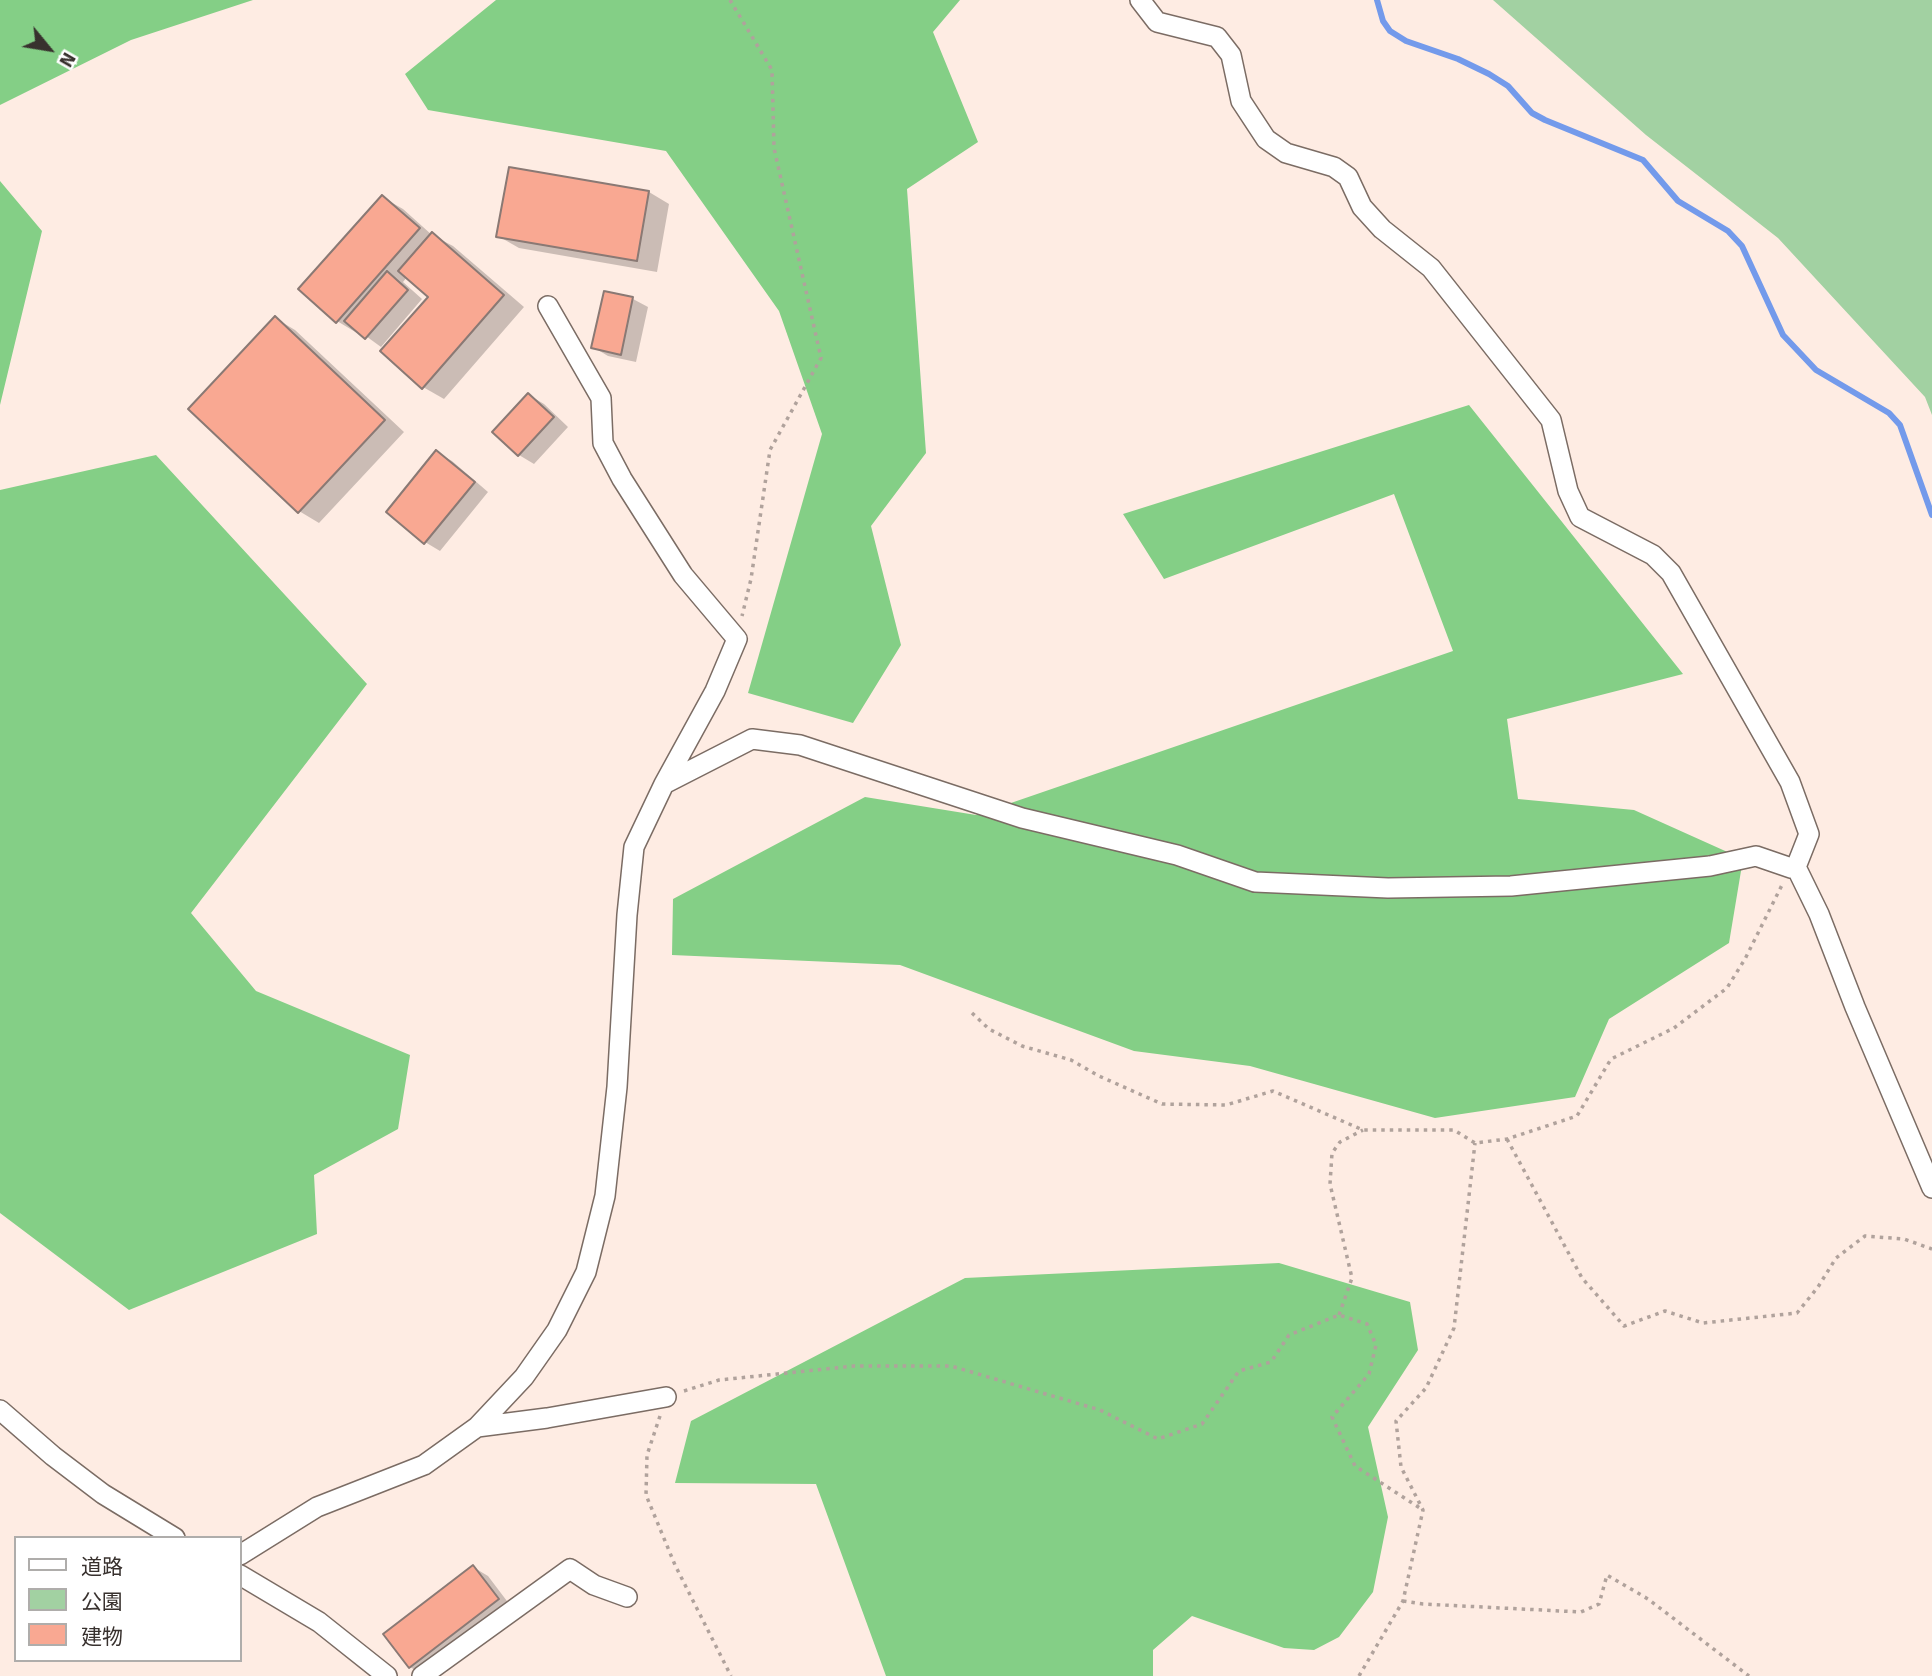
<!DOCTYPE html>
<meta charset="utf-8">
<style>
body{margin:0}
#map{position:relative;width:1932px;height:1676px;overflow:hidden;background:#feece3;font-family:Signika,"Noto Sans JP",sans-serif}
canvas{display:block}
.legend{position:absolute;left:14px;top:1536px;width:228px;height:126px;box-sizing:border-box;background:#fff;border:2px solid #afadab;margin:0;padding:9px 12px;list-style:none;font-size:21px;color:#38312e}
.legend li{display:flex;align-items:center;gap:14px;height:35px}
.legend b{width:35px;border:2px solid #afadab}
.north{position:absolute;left:14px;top:14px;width:70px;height:70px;-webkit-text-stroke:5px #fff;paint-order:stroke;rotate:120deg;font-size:19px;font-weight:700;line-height:28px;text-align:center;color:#38312e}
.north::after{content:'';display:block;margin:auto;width:24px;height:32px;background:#38312e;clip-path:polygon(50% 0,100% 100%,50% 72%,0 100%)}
</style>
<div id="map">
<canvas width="1932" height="1676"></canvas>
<ul class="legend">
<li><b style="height:9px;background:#fff"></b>道路</li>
<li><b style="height:19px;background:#a2d1a2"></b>公園</li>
<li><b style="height:19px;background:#f9a892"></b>建物</li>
</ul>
<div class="north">N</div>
</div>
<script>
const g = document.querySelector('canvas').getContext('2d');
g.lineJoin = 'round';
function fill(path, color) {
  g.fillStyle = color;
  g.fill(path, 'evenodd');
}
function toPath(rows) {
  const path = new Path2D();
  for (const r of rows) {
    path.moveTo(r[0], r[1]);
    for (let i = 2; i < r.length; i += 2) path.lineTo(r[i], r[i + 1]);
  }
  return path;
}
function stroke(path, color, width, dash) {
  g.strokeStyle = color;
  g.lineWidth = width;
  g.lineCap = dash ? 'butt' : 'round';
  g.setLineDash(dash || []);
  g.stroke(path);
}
fill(toPath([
 [1493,0,1932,0,1932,415,1925,397,1778,238,1646,135]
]), '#a2d1a2');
fill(toPath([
 [0,0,253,0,131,40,0,105],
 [496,0,960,0,933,32,978,142,907,189,926,453,871,526,901,645,853,723,748,693,822,434,779,311,666,151,428,110,405,74],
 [0,181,42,231,0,405],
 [1469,405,1683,674,1507,719,1518,799,1634,810,1743,859,1729,943,1609,1019,1575,1097,1435,1118,1250,1066,1134,1051,900,965,672,955,673,899,865,797,976,815,1453,651,1394,494,1164,579,1123,514],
 [156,455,367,684,191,913,256,991,410,1055,398,1129,314,1175,317,1234,129,1310,0,1213,0,490],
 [1279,1263,1410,1302,1418,1350,1368,1427,1388,1517,1373,1592,1339,1637,1314,1650,1284,1648,1192,1616,1153,1650,1153,1676,886,1676,816,1484,675,1483,691,1421,965,1278]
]), '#84cf86');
fill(toPath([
 [649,192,669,204,657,272,519,248,498,236],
 [382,197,403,209,432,235,453,246,524,307,444,399,423,387,430,297,407,277,403,282,422,299,381,347,359,331,357,333,337,321],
 [605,293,633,299,648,307,636,362,608,356,593,347],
 [275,318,295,330,404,432,319,523,299,511],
 [529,395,544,404,568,427,534,464,519,455],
 [437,453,452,461,488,492,440,551,425,542],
 [473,1567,488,1576,513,1609,425,1676,410,1667]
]), '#0003');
stroke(toPath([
 [1377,0,1383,21,1390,31,1406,41,1458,59,1489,74,1508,86,1532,113,1545,120,1643,160,1678,201,1728,231,1742,246,1783,335,1816,370,1889,413,1900,425,1932,515]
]), '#739aeb', 6);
const building = toPath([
 [509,167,649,191,637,261,496,237,509,167],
 [382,195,420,228,336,323,298,289,382,195],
 [432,232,504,295,422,389,380,351,428,297,398,271,432,232],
 [387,271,408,290,365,339,344,321,387,271],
 [604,291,633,297,621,355,591,348,604,291],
 [275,316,385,420,298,513,188,409,275,316],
 [528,393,554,417,518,456,492,432,528,393],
 [436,450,475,482,424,544,386,512,436,450],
 [473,1565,499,1599,409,1668,383,1634,473,1565]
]);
fill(building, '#f9a892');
stroke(building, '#8a7974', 2);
const minor = toPath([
 [1140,0,1157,22,1217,37,1231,55,1241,101,1266,139,1286,153,1334,167,1348,177,1362,207,1382,229,1431,268,1551,420,1568,491,1580,517,1653,555,1671,573,1790,782,1809,834,1796,867,1819,914,1855,1007,1932,1188],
 [548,306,601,398,603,443,622,479,683,575,737,639,715,691,664,784],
 [0,1410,53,1456,103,1494,175,1538],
 [477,1427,547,1418,666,1397],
 [240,1555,317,1507,424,1465,477,1427,524,1377,557,1330,586,1272,605,1196,617,1087,627,915,634,847,664,784,752,739,800,745,1022,818,1177,855,1255,882,1388,888,1511,886,1710,866,1756,856,1791,868,1796,867],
 [240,1575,319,1622,387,1676],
 [422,1676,570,1569,594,1585,627,1597]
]);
stroke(minor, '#7b6c64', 22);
stroke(toPath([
 [730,0,772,70,774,148,821,358,770,450,751,579,742,616],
 [972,1013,989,1029,1022,1046,1071,1060,1099,1076,1162,1104,1226,1105,1273,1091,1363,1130,1454,1130,1475,1143,1507,1139,1577,1116,1611,1059,1674,1028,1727,988,1745,959,1782,885],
 [1507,1139,1582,1278,1624,1326,1665,1311,1703,1323,1797,1313,1818,1287,1836,1258,1865,1236,1904,1239,1932,1249],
 [1339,1315,1352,1278,1330,1184,1332,1153,1340,1142,1363,1130],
 [684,1391,719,1380,854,1366,951,1366,1100,1410,1158,1439,1202,1424,1239,1371,1271,1362,1289,1335,1339,1315,1367,1324,1376,1345,1369,1374,1332,1417,1355,1466,1423,1510],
 [660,1416,647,1455,646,1495,675,1565,731,1676],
 [1403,1601,1423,1604,1581,1612,1599,1604,1607,1575,1648,1599,1749,1676],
 [1359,1676,1403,1601,1423,1510,1401,1467,1396,1421,1426,1388,1454,1328,1475,1143]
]), '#b0a29c', 3.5, [3.5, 5]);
stroke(minor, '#fff', 19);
</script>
